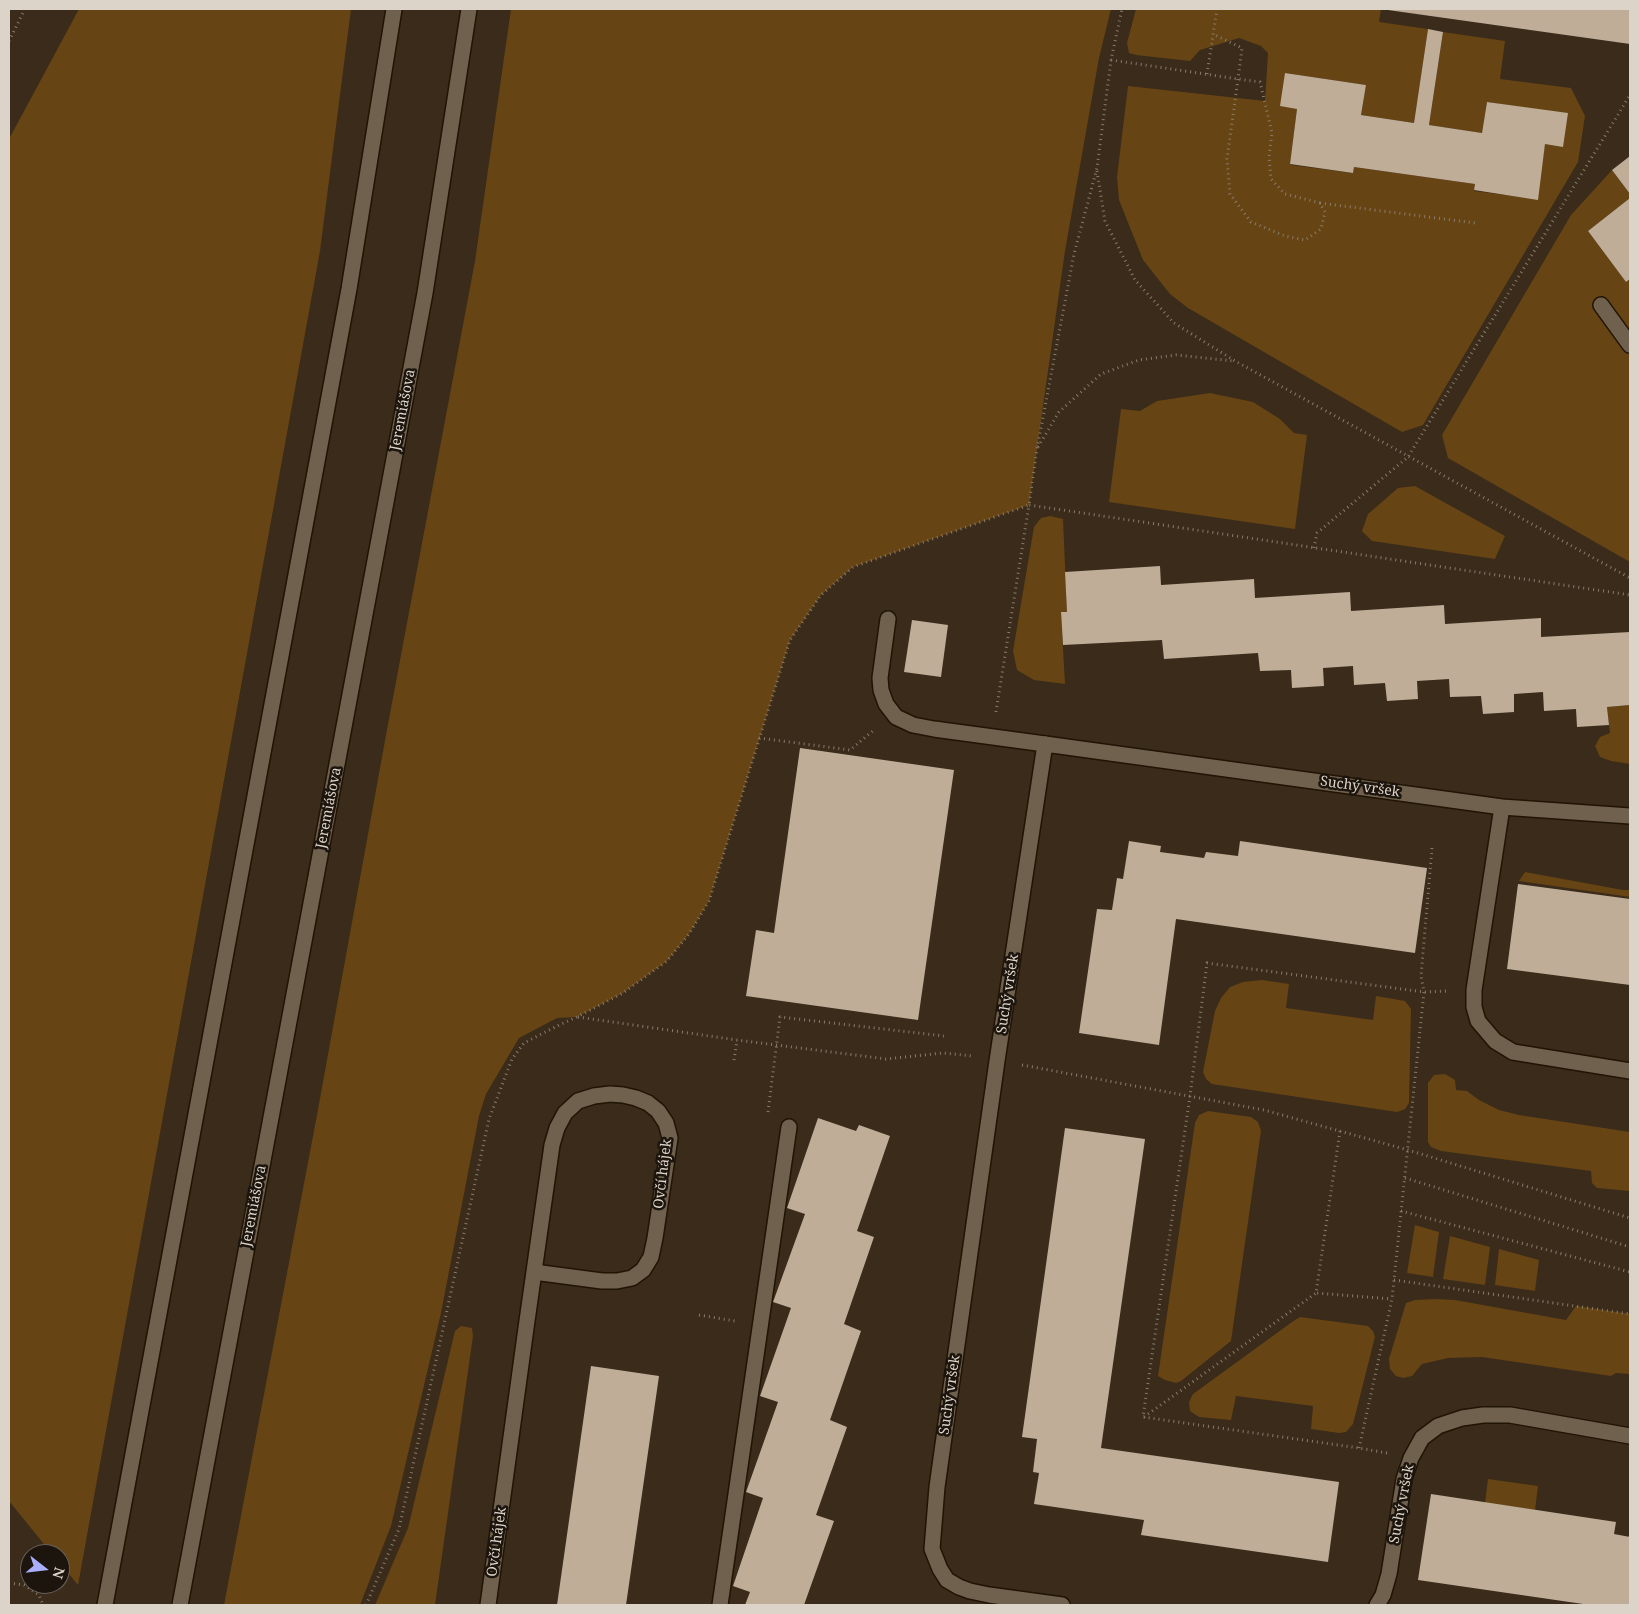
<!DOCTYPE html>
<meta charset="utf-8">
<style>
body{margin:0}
#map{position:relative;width:1639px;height:1614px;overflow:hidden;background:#3a2b1a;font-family:"Noto Serif",serif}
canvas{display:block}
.frame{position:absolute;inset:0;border:10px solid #ddd4c9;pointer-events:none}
.north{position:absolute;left:20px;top:1544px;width:50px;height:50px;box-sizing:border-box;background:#1c150e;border:1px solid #696159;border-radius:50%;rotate:106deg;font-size:14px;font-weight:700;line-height:20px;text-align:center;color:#ddd4c9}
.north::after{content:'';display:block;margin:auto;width:18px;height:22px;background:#abaffb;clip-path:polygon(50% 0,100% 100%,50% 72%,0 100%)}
</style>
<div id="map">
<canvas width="1639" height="1614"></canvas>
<div class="frame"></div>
<div class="north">N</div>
</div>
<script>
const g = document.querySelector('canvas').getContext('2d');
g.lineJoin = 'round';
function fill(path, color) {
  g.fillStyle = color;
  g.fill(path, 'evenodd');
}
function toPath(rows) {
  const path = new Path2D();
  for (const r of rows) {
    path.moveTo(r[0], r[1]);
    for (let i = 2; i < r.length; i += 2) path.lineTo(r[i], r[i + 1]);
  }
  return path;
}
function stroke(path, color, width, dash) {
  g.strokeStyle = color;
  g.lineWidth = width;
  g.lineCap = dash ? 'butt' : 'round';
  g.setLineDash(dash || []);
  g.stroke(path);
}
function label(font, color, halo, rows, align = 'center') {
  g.font = font + ' "Noto Serif",serif';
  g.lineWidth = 5;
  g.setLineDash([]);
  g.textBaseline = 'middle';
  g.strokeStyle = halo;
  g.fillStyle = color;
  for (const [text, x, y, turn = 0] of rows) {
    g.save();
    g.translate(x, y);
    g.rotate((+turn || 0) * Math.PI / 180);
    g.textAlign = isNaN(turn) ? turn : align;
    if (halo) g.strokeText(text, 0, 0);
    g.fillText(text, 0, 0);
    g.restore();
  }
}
fill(toPath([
 [79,9,351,9,320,251,78,1585,60,1563,60,1554,52,1554,9,1501,9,139],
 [511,9,1111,9,1099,58,1065,251,1029,505,853,567,821,595,790,640,709,901,689,934,667,961,623,993,577,1017,557,1018,519,1038,486,1094,479,1116,441,1313,391,1526,360,1605,224,1605,317,1115,386,735,475,261],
 [1136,9,1381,9,1379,22,1428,29,1414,123,1361,115,1366,85,1285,73,1297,109,1290,164,1291,165,1353,173,1354,167,1475,184,1474,191,1537,199,1545,144,1567,114,1487,102,1482,133,1429,125,1443,32,1505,41,1500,79,1571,88,1585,116,1578,162,1423,425,1402,432,1188,308,1170,294,1143,260,1119,200,1117,177,1128,86,1265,101,1268,53,1261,46,1239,38,1200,50,1190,61,1136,55,1129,53,1127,43],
 [1612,170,1630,194,1630,198,1588,231,1626,282,1630,279,1630,562,1448,458,1442,435,1571,215],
 [1210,393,1253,402,1280,419,1294,433,1307,435,1295,529,1109,502,1121,409,1140,411,1157,401],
 [1415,486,1505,536,1495,559,1372,541,1362,531,1368,514,1398,488],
 [1050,516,1063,519,1067,612,1061,613,1065,684,1034,680,1017,670,1013,651,1034,527,1041,518],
 [1630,705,1630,764,1611,761,1600,757,1595,746,1600,737,1610,733,1607,707],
 [1525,872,1623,890,1630,890,1630,897,1519,881],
 [1262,980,1289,984,1286,1008,1373,1020,1376,996,1405,1001,1411,1009,1409,1103,1405,1109,1397,1112,1212,1084,1206,1079,1203,1072,1215,1011,1221,998,1230,987,1243,982],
 [1445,1074,1455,1080,1456,1090,1467,1091,1479,1100,1499,1110,1519,1115,1630,1132,1630,1191,1597,1188,1592,1183,1591,1171,1441,1151,1431,1147,1428,1142,1428,1083,1434,1075],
 [1208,1111,1251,1117,1258,1122,1261,1131,1231,1341,1181,1381,1176,1383,1165,1380,1158,1376,1195,1123,1199,1115],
 [1415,1225,1439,1232,1433,1277,1407,1273],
 [1450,1236,1490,1247,1485,1285,1443,1279],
 [1499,1249,1539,1260,1535,1291,1495,1285],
 [1435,1299,1455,1300,1566,1320,1576,1306,1630,1314,1630,1374,1616,1373,1611,1376,1482,1357,1448,1358,1422,1364,1412,1376,1403,1378,1396,1376,1390,1369,1389,1359,1406,1303,1415,1300],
 [1300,1317,1368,1326,1373,1331,1375,1337,1353,1424,1346,1432,1339,1433,1311,1429,1313,1406,1236,1396,1231,1420,1199,1417,1190,1411,1189,1402,1193,1394,1292,1322],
 [461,1326,472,1328,473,1336,435,1605,375,1605,408,1528,455,1331],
 [1488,1479,1538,1486,1535,1510,1485,1503]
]), '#664414');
fill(toPath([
 [1388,9,1630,9,1630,44,1388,10],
 [1428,29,1443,32,1429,125,1482,133,1487,102,1568,113,1563,147,1545,144,1538,200,1474,190,1475,184,1354,167,1353,173,1290,164,1297,109,1280,106,1285,73,1366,85,1361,115,1414,123],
 [1630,156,1630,194,1612,170],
 [1630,198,1630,279,1626,282,1588,231],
 [1160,566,1161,585,1254,579,1255,598,1350,592,1351,611,1444,605,1445,624,1541,618,1541,637,1630,632,1630,705,1607,707,1609,725,1577,727,1576,709,1544,711,1543,692,1514,694,1514,712,1483,714,1481,696,1450,697,1449,679,1417,681,1418,699,1387,701,1385,683,1354,685,1353,666,1323,668,1324,686,1292,688,1291,670,1260,671,1258,653,1164,659,1162,640,1063,645,1061,612,1067,612,1065,572],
 [912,620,948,625,941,677,904,672],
 [800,748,954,770,918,1020,746,996,756,930,774,933],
 [1129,841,1161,846,1160,852,1204,858,1206,852,1238,856,1240,841,1427,868,1415,953,1176,919,1159,1045,1079,1033,1097,909,1112,910,1117,878,1123,879],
 [1518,884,1630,899,1630,985,1507,969],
 [818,1118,856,1131,859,1125,890,1136,857,1231,874,1237,844,1324,861,1331,830,1420,847,1427,816,1515,834,1521,804,1605,745,1605,750,1592,733,1586,763,1498,746,1492,778,1402,760,1396,791,1308,773,1302,805,1214,787,1208],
 [1065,1128,1145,1139,1101,1448,1339,1482,1328,1562,1141,1535,1144,1520,1034,1504,1039,1473,1033,1472,1037,1439,1022,1437],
 [591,1366,659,1376,626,1605,557,1605],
 [1431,1494,1616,1522,1614,1534,1630,1537,1630,1605,1590,1605,1418,1580]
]), '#bfad98');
const lane = toPath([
 [1601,305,1630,345],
 [888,619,880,678,881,690,886,704,896,717,913,725,934,729,1045,744],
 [720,1605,789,1127]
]);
const street = toPath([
 [1502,807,1474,990,1474,1007,1478,1021,1495,1041,1513,1052,1630,1071],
 [488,1605,526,1328,552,1145,557,1128,565,1113,578,1101,594,1096,610,1094,623,1095,636,1098,648,1103,658,1111,666,1123,670,1138,655,1238,651,1257,643,1270,632,1278,617,1281,602,1281,534,1272],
 [1062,1605,989,1595,970,1591,959,1587,947,1580,940,1569,932,1549,937,1487,997,1061,1045,744,1502,807,1630,816],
 [1377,1605,1383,1595,1389,1574,1404,1479,1411,1458,1422,1438,1438,1426,1462,1418,1483,1415,1510,1415,1630,1436]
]);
const secondary = toPath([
 [105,1605,349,289,394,9],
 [180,1605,425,293,469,9]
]);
stroke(lane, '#201404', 18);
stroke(street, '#201404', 18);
stroke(secondary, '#201404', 18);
stroke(toPath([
 [9,41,25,9],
 [1111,60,1238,79,1260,82,1272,133,1269,157,1271,179,1285,194,1320,203,1325,212,1321,229,1305,240,1285,236,1251,222,1230,194,1227,159,1238,79,1242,48,1213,34],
 [1207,74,1217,9],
 [1097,171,1105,221,1135,280,1174,323,1235,361,1630,578],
 [1320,203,1475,223],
 [1038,447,1059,412,1101,374,1139,360,1176,355,1234,361],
 [1314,548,1317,533,1408,457,1630,95],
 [996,712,1029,505,1630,595],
 [759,738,850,750,874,730],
 [578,1017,737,1040,886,1059,943,1053,973,1056],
 [734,1060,737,1040],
 [1022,1065,1264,1110,1408,1150,1630,1218],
 [768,1112,780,1017,944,1036],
 [1340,1131,1316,1293,1392,1299],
 [1405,1178,1630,1247],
 [1401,1211,1630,1272],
 [1394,1280,1630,1314],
 [699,1315,735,1321],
 [1144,1417,1316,1293],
 [1359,1448,1392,1299,1424,992,1421,976,1432,848],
 [1387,1453,1359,1448,1143,1417,1190,1096,1207,963,1424,992,1448,991],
 [1630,1537,1630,1536],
 [9,1583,24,1585,39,1595,43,1605],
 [366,1605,399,1529,489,1119,512,1059,524,1043,559,1025,577,1017,623,993,667,961,689,934,709,901,790,640,821,595,853,567,1029,505,1037,449,1074,254,1097,168,1111,60,1122,9]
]), '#887c6e', 3, [1, 4]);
stroke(lane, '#70604e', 15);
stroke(street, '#70604e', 15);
stroke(secondary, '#70604e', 15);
label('14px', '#ddd4c9', '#1c150e', [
 ["Jeremiášova",403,410,-79],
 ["Suchý vršek",1360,787,8],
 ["Jeremiášova",329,808,-79],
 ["Suchý vršek",1008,994,-81],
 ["Ovčí hájek",663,1174,-83],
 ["Jeremiášova",254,1206,-79],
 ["Suchý vršek",950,1395,-82],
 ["Suchý vršek",1402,1504,-79],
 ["Ovčí hájek",497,1542,-82]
]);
</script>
